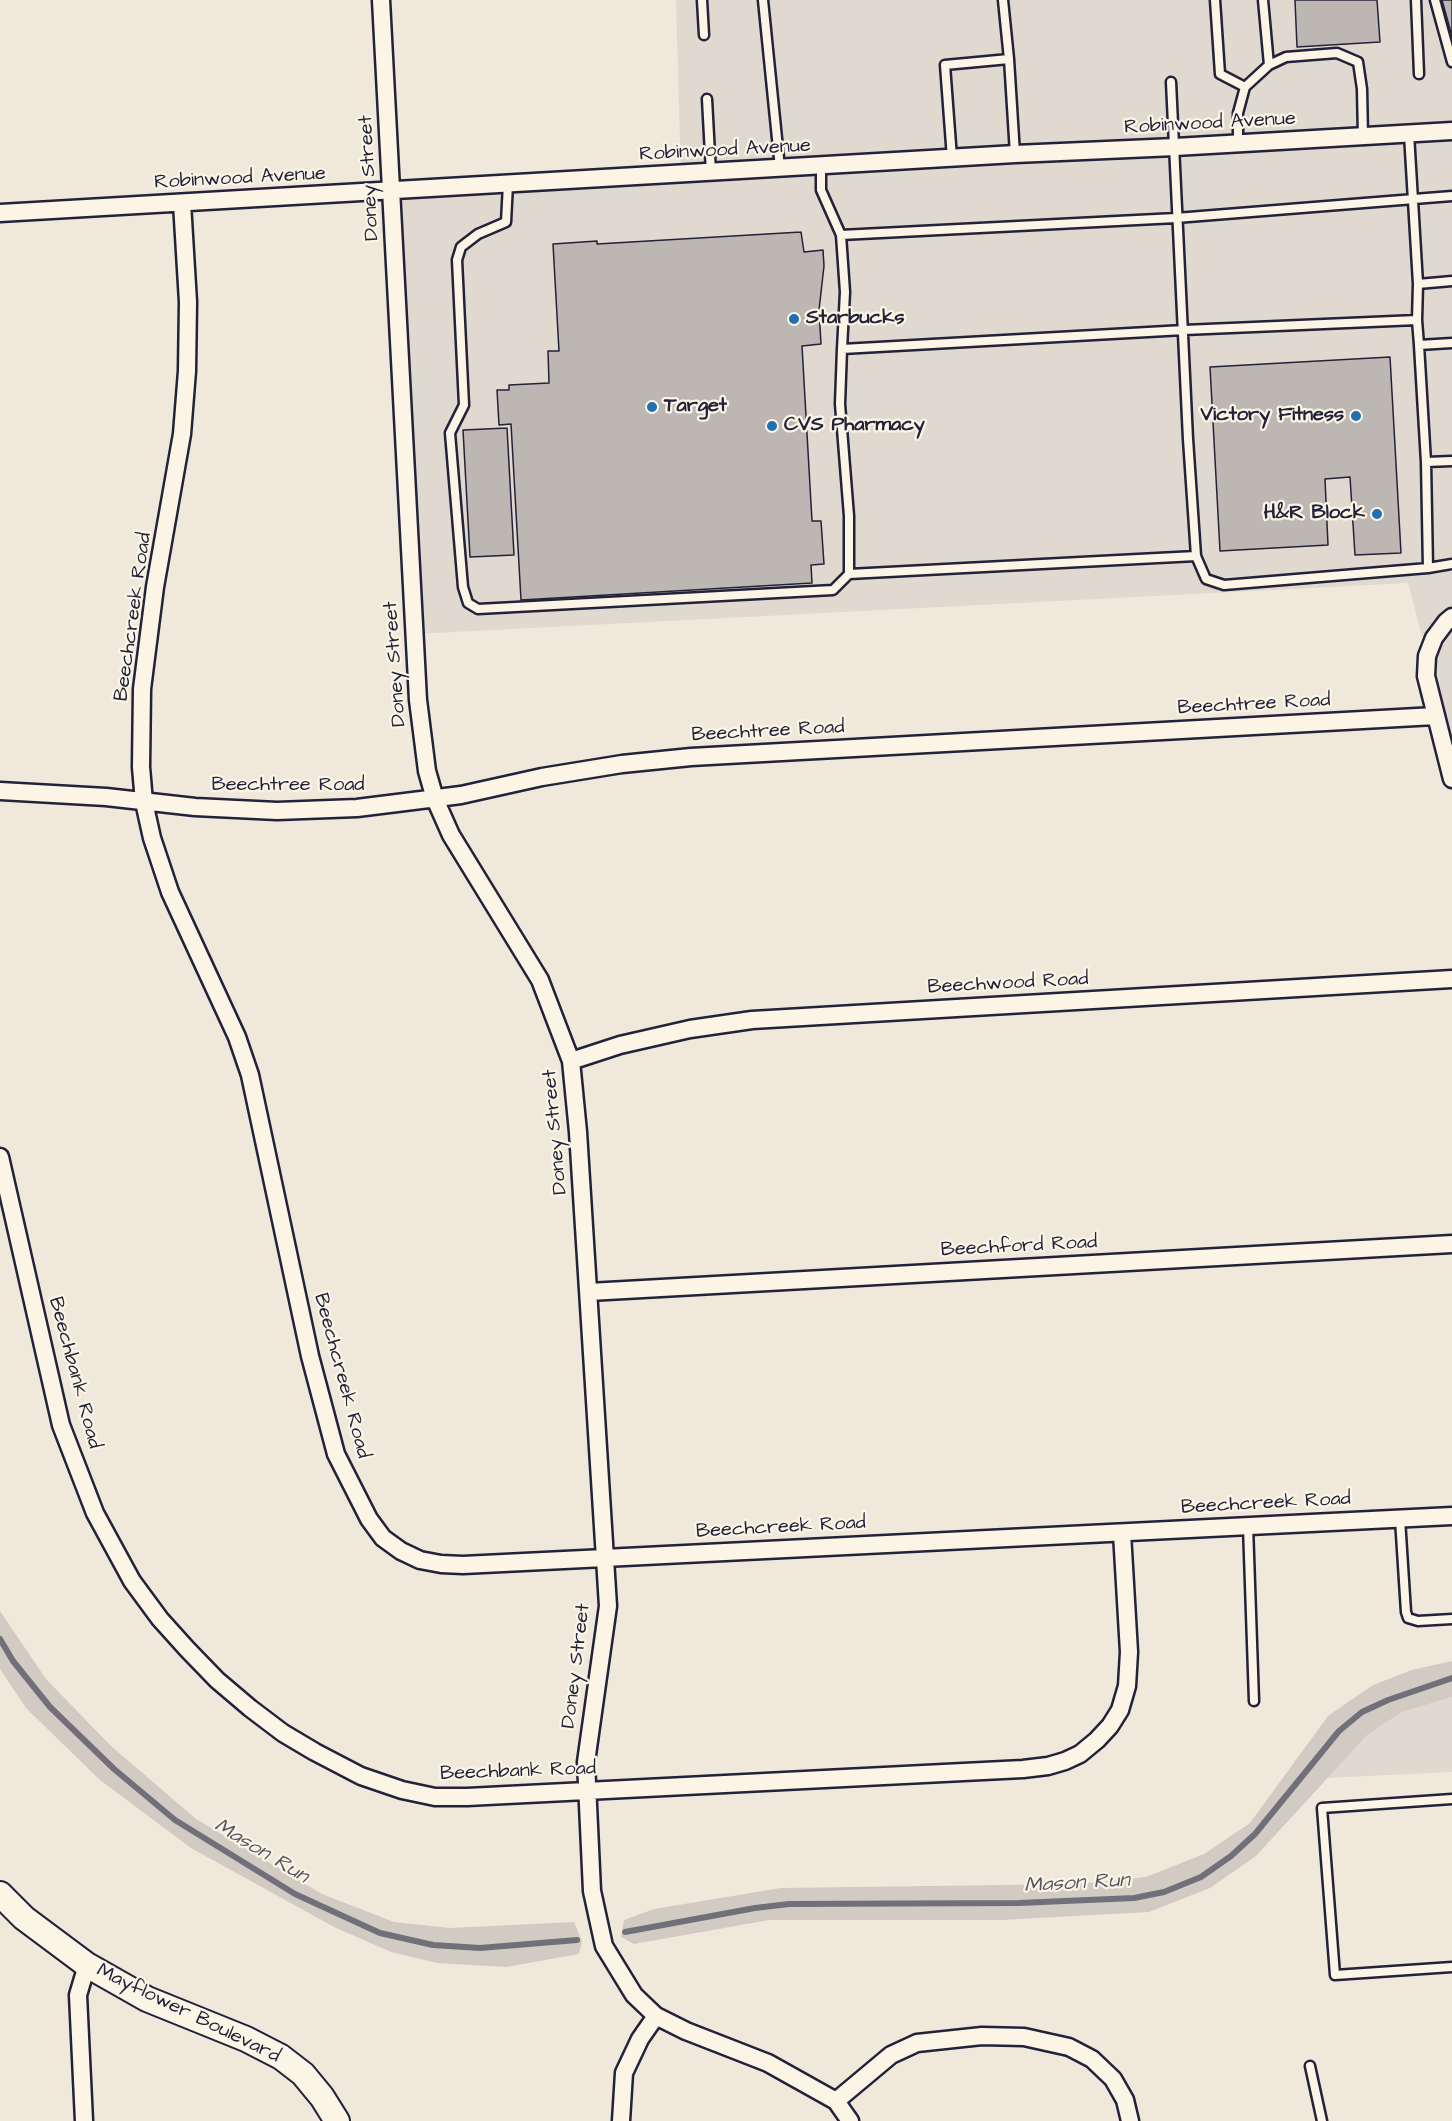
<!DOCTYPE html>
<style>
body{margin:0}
canvas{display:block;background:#efe8db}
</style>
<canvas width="1452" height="2121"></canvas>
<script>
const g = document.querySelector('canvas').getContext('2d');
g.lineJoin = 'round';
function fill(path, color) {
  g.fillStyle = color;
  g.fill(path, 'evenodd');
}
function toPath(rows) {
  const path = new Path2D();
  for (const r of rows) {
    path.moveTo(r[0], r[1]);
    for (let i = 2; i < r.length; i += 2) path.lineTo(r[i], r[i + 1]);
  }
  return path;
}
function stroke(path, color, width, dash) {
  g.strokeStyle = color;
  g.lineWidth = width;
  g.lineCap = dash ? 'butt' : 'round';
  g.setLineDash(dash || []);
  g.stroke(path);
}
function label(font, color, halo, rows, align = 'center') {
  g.font = font + ' "Architects Daughter",sans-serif';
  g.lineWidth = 4.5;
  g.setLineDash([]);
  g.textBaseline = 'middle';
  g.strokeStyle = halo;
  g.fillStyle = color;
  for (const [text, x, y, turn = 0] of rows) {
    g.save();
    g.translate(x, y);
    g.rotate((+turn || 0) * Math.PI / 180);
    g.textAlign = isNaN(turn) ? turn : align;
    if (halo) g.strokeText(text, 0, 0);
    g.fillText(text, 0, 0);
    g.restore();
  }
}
fill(toPath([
 [676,0,1452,0,1452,752,1408,583,415,634,394,193,681,175],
 [1452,1697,1452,1772,1325,1778,1366,1736,1402,1712]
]), '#e0d9cf');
fill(toPath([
 [0,1611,46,1679,111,1746,196,1819,322,1894,394,1922,450,1928,574,1922,582,1941,579,1954,506,1967,437,1963,391,1952,334,1927,191,1848,100,1780,26,1708,0,1669],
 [1452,1661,1452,1697,1402,1712,1366,1736,1256,1856,1210,1888,1149,1912,1002,1920,769,1920,634,1944,621,1937,624,1920,654,1909,781,1888,1078,1884,1146,1877,1204,1854,1250,1823,1328,1716,1373,1685,1412,1670]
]), '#d1cbc3');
stroke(toPath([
 [0,1639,13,1661,50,1707,114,1769,175,1820,295,1894,380,1933,433,1945,480,1948,577,1940],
 [625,1932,755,1908,789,1904,1019,1903,1134,1898,1164,1892,1201,1877,1231,1856,1255,1834,1339,1731,1362,1712,1388,1700,1452,1678]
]), '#716f79', 6);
const building = toPath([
 [1295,0,1377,0,1380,42,1297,47,1295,0],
 [1442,0,1452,0,1452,36,1442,0],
 [801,232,804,252,823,250,824,266,819,310,821,344,802,346,812,521,821,521,824,564,811,565,812,583,521,600,511,424,499,425,497,390,509,390,509,385,549,383,548,351,559,351,553,244,597,241,597,244,801,232],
 [1390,357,1401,553,1355,555,1350,477,1325,479,1328,545,1220,551,1210,367,1390,357],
 [507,428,514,555,470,557,463,430,507,428]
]);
fill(building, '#bcb7b3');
stroke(building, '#22223b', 1.5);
const lane = toPath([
 [702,0,704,35],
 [763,0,780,168],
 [1003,0,1009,59,1015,154],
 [1215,0,1220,74,1245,87],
 [1263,0,1269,65],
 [1416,0,1419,74],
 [1435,0,1452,62],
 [707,99,711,173],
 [1238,144,1238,113,1245,87,1269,65,1286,57,1337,53,1358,62,1362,89,1363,137],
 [952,158,945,65,1009,59],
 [821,166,821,190,841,235,845,292,842,349,1184,330,1417,320,1418,284,1409,134],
 [508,184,506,222,478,234,461,247,457,260,464,405,450,433,463,587,468,603,478,609,833,590,849,574,849,516,840,404,842,349],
 [841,235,1176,218,1452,196],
 [1418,284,1452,281],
 [1417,320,1419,345,1452,343],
 [1419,345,1426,462,1428,568,1452,564],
 [1426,462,1452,461],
 [1196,556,1206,579,1224,585,1428,568],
 [849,574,1196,556,1188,439,1171,82],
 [1400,1519,1406,1612,1408,1618,1418,1621,1452,1619],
 [1248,1526,1254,1701],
 [1452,1799,1322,1808,1335,1975,1452,1967],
 [1310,2066,1322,2121]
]);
const street = toPath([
 [381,0,418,700,427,771,435,799,451,835,540,980,571,1061,578,1132,608,1606,586,1762,592,1891,604,1946,634,1995,656,2016,686,2031,768,2063,836,2101,850,2121],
 [182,203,188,302,187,371,182,434,155,587,142,689,141,767,144,802,152,838,170,892,237,1037,250,1075,310,1356,336,1454,369,1519,383,1538,401,1551,420,1560,441,1564,463,1565,1452,1516],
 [0,213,1015,154,1175,147,1452,131],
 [1452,617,1446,622,1434,638,1427,656,1426,676,1452,779],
 [0,791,106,797,195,807,277,811,357,808,461,795,542,777,622,764,691,757,1435,716],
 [571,1061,620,1045,690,1029,752,1020,1452,979],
 [0,1157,61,1425,95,1513,132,1581,160,1619,187,1649,217,1680,250,1708,283,1733,315,1752,361,1776,402,1790,435,1797,467,1797,1023,1769,1048,1766,1065,1761,1080,1754,1097,1740,1110,1726,1120,1710,1127,1686,1129,1652,1122,1533],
 [589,1292,1452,1244],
 [836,2101,891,2055,917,2043,982,2036,1024,2037,1069,2047,1092,2059,1113,2079,1125,2100,1130,2121],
 [84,2121,78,1995,87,1965],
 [621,2121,624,2073,640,2039,656,2016]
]);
const secondary = toPath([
 [0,1894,24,1918,87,1965,147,1999,246,2039,281,2057,303,2074,322,2097,337,2121]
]);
stroke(lane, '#22223b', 13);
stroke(street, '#22223b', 21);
stroke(secondary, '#22223b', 28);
stroke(lane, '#fcf5e5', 8);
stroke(street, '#fcf5e5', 16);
stroke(secondary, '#fcf5e5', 24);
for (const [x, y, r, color] of [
 [794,319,6,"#1f6fb2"],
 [652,407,6,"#1f6fb2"],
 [1356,416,6,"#1f6fb2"],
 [772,426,6,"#1f6fb2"],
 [1377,514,6,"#1f6fb2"]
]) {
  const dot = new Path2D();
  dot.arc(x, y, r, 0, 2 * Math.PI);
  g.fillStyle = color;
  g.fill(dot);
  stroke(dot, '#fcf5e5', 2);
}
label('20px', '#22223b', '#fcf5e5', [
 ["Robinwood Avenue",1210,124,-3],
 ["Robinwood Avenue",725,151,-3],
 ["Doney Street",370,178,-93],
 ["Robinwood Avenue",240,179,-3],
 ["Beechcreek Road",134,617,-82],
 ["Doney Street",396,664,-94],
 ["Beechtree Road",1254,705,-3],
 ["Beechtree Road",768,732,-3],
 ["Beechtree Road",288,786],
 ["Beechwood Road",1008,984,-3],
 ["Doney Street",556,1132,-95],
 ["Beechford Road",1019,1247,-3],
 ["Beechbank Road",74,1373,75],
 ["Beechcreek Road",341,1376,75],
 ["Beechcreek Road",1266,1504,-3],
 ["Beechcreek Road",781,1528,-3],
 ["Doney Street",577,1666,-83],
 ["Beechbank Road",518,1772,-2],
 ["Mayflower Boulevard",188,2014,26]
]);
label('bold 20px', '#22223b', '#fcf5e5', [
 ["Starbucks",806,319],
 ["Target",664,407],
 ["Victory Fitness",1344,416,"right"],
 ["CVS Pharmacy",784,426],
 ["H&R Block",1365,514,"right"]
], 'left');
label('italic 21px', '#575564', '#fcf5e5', [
 ["Mason Run",261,1852,31],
 ["Mason Run",1077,1884,-3]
]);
</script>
